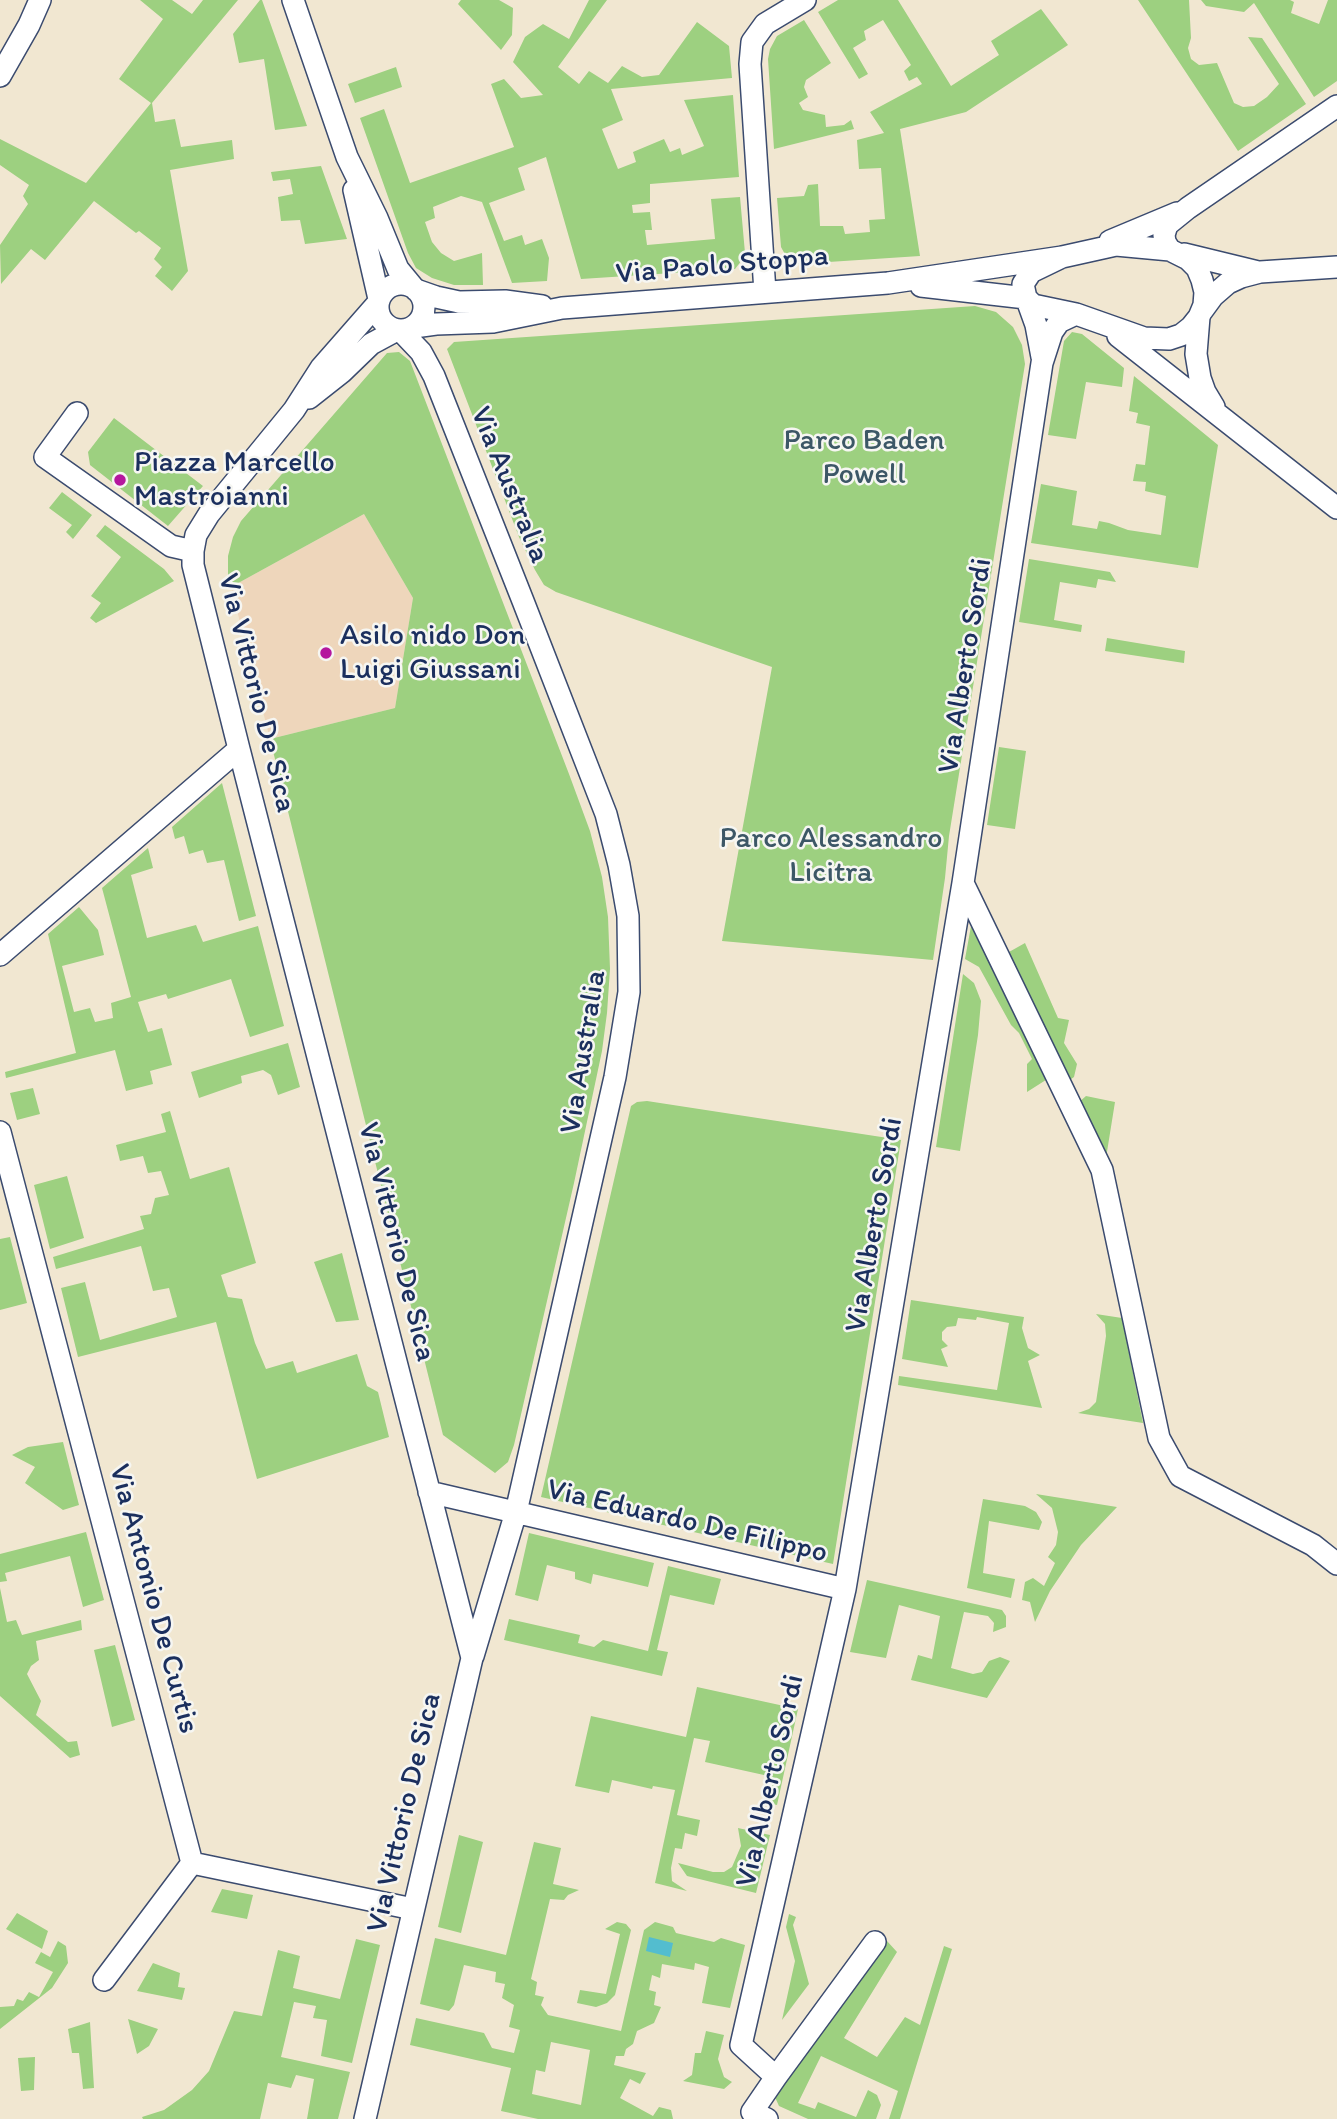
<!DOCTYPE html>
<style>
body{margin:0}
canvas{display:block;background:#f1e7d1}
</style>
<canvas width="1337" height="2119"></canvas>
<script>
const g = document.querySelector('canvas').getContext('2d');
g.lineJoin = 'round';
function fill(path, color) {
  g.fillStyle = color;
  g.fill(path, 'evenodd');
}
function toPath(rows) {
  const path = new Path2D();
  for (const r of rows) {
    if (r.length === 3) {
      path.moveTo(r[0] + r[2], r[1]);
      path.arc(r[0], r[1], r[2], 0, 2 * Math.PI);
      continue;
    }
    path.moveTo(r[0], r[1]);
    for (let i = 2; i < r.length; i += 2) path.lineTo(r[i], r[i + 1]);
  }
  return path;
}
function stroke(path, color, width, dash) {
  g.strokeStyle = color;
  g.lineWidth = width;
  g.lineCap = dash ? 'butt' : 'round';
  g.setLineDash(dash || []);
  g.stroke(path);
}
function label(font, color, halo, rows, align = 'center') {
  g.font = font + ' Itim,sans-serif';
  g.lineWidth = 5;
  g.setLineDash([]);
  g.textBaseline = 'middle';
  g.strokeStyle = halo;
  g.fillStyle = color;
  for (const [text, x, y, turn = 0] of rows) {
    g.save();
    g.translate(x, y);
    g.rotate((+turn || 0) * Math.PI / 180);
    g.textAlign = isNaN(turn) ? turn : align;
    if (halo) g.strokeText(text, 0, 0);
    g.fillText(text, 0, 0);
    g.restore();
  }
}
fill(toPath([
 [364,514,413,598,395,708,270,739,231,587]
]), '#eed6bb');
fill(toPath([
 [140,0,172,0,192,14,203,0,238,0,152,103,155,122,175,119,181,147,232,140,234,159,170,170,188,271,172,291,155,276,162,267,154,259,161,248,139,231,136,233,94,201,45,260,31,249,1,284,0,245,28,204,23,196,29,185,0,165,0,139,86,183,151,103,119,79,163,19],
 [260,0,262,0,307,126,275,130,264,59,239,63,233,34],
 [461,0,499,0,513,8,512,35,501,50,458,4],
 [589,0,607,0,558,67,579,84,589,71,608,83,622,66,642,77,659,75,697,22,729,46,732,78,611,89,623,120,602,129,618,169,636,162,633,152,664,139,670,152,680,148,682,155,704,146,684,100,733,95,739,177,650,184,650,203,632,205,633,213,650,212,652,230,645,230,647,245,715,239,711,199,740,197,745,253,742,260,735,269,581,279,546,157,518,168,525,190,489,203,504,241,522,235,525,245,542,239,549,258,547,281,512,283,482,202,461,196,433,207,435,218,425,222,432,242,441,253,454,261,482,253,483,285,454,285,432,278,416,268,408,253,360,118,384,109,410,183,514,147,491,84,504,79,521,98,543,95,513,62,525,37,543,24,569,39],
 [838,0,898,0,951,86,999,55,991,41,1041,9,1068,45,966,112,900,129,920,256,798,264,787,258,781,247,777,198,804,196,808,185,818,184,820,226,843,226,845,234,870,232,869,220,885,219,881,168,859,169,857,140,884,133,870,112,922,84,917,77,909,81,904,71,911,65,883,20,864,31,866,40,853,48,868,74,859,79,818,12],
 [1138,0,1189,0,1191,38,1188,48,1191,59,1199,65,1217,63,1234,103,1243,107,1254,106,1267,97,1279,84,1248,37,1262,38,1306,104,1238,151],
 [1201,0,1290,0,1294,2,1291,13,1319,24,1328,0,1337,0,1337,81,1314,97,1254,3,1244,12,1206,6],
 [804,20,831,63,806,80,804,87,808,97,799,103,803,110,825,115,826,127,844,125,851,120,854,129,774,149,768,59,770,49,777,36],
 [396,67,402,87,355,103,348,84],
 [321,166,347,239,305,244,300,220,281,221,278,197,293,194,290,179,273,181,271,172],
 [975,306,996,312,1013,327,1022,345,1025,364,949,836,945,878,933,960,722,941,772,667,556,592,544,585,535,570,519,537,447,349,454,342],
 [1072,332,1082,334,1124,368,1122,387,1086,382,1076,439,1048,435,1064,341],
 [399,352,410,361,569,774,590,831,602,877,608,917,610,969,607,1013,602,1051,574,1183,514,1445,508,1462,495,1473,443,1435,270,739,395,708,413,598,364,514,231,587,228,574,228,556,233,537,241,521,387,353],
 [1134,376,1218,445,1198,568,1031,543,1041,484,1077,491,1072,525,1097,529,1099,521,1109,523,1128,530,1161,535,1166,496,1145,491,1146,482,1133,481,1136,464,1145,465,1150,426,1136,423,1138,413,1129,411],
 [114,418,203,486,168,526,90,465,88,452],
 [62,492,92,515,73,539,66,532,72,525,49,508],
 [105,525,164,569,174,581,96,623,90,618,101,603,91,596,121,557,96,536],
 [1029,559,1110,572,1116,582,1098,579,1096,588,1060,582,1054,620,1082,625,1081,632,1019,622],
 [1107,638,1185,651,1184,663,1105,651],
 [999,747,1026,751,1015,829,987,825],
 [222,783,256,916,239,921,224,860,207,863,203,850,189,854,184,836,175,839,172,827],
 [148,848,153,868,131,875,147,938,196,925,203,942,258,926,284,1026,250,1037,231,979,168,999,166,994,138,1002,148,1032,162,1028,172,1065,150,1071,153,1084,126,1091,115,1050,6,1078,5,1072,76,1053,48,934,79,907,98,930,104,955,62,966,74,1012,90,1008,95,1022,113,1018,111,1003,131,997,102,888],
 [971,926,1049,1078,1027,1092,1027,1064,1032,1059,1019,1033,1011,1025,979,967,965,959],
 [1025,943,1058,1018,1069,1020,1064,1043,1077,1064,1074,1077,1067,1082,1044,1038,1009,952],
 [963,974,974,983,981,1001,978,1035,960,1151,936,1147],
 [288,1043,300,1087,278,1095,271,1075,263,1070,241,1076,242,1083,199,1098,191,1072],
 [33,1088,40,1114,17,1120,10,1093],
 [1086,1096,1115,1102,1106,1158,1078,1103],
 [647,1101,901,1140,833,1564,541,1497,631,1106,637,1102],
 [170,1111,190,1179,229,1167,256,1263,221,1275,228,1297,242,1299,255,1343,266,1369,293,1361,297,1373,357,1354,367,1386,378,1392,389,1437,257,1479,216,1322,78,1357,61,1288,85,1282,100,1340,177,1317,169,1288,153,1291,141,1246,56,1269,53,1257,144,1229,140,1216,151,1214,155,1198,169,1195,161,1171,148,1173,143,1156,120,1161,116,1145,166,1132,161,1114],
 [67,1176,84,1238,50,1249,34,1185],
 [10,1237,27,1303,0,1310,0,1239],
 [342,1253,359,1320,336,1322,314,1262],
 [911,1300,1024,1317,1022,1328,1028,1348,1040,1355,1028,1361,1042,1408,898,1385,899,1376,997,1390,1009,1323,977,1317,976,1320,958,1318,956,1326,947,1327,942,1332,942,1340,948,1346,941,1349,948,1367,902,1359],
 [1096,1314,1122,1318,1143,1423,1078,1413,1089,1409,1096,1402,1106,1336,1105,1324],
 [63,1442,79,1505,63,1510,25,1483,35,1467,12,1455,28,1447],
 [1036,1494,1117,1507,1081,1545,1050,1591,1035,1622,1030,1602,1022,1600,1025,1582,1033,1578,1044,1586,1055,1563,1048,1557,1056,1545,1058,1532,1052,1508],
 [983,1499,1025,1506,1036,1512,1042,1522,1039,1530,989,1521,983,1573,1015,1579,1011,1598,967,1588],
 [86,1532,104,1600,83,1607,70,1556,5,1573,7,1581,0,1582,0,1554],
 [529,1533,654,1563,648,1587,593,1574,591,1584,575,1579,575,1572,547,1565,538,1601,515,1595],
 [668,1566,721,1579,714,1605,670,1595,657,1650,668,1652,662,1676,504,1640,509,1619,580,1635,578,1643,594,1647,603,1640,648,1651],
 [867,1580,1002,1610,1006,1616,1006,1627,993,1632,994,1623,988,1616,964,1612,951,1668,973,1674,982,1672,989,1661,1000,1657,1010,1661,987,1698,911,1680,918,1655,932,1659,940,1616,899,1605,886,1658,850,1652],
 [0,1588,7,1622,16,1620,22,1635,81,1620,82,1630,36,1641,39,1660,31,1666,27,1674,41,1701,36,1715,68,1742,77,1741,80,1755,70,1758,0,1696],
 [115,1645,135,1720,112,1727,94,1650],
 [697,1687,798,1709,777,1805,768,1803,773,1777,705,1762,710,1741,694,1738,677,1815,700,1820,697,1836,685,1833,682,1849,675,1848,671,1868,672,1881,687,1891,655,1883,675,1790,653,1786,652,1789,612,1780,609,1793,575,1786,591,1716,686,1737],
 [738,1828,770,1835,756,1893,687,1876,678,1863,713,1872,724,1872,732,1867,741,1846],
 [459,1835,483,1842,461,1933,438,1927],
 [534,1842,561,1848,553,1884,579,1890,568,1895,564,1900,550,1899,531,1979,537,1982,535,1995,544,1997,541,2005,548,2015,621,2031,644,1930,655,1922,673,1927,676,1933,714,1942,721,1938,745,1945,730,2008,702,2003,709,1967,695,1963,694,1970,662,1964,660,1978,652,1975,649,1990,656,1992,654,2005,661,2007,654,2023,637,2031,633,2044,626,2049,624,2056,616,2056,614,2065,646,2073,640,2084,630,2079,620,2098,653,2116,659,2107,671,2110,673,2119,538,2119,501,2111,511,2068,410,2045,416,2018,484,2033,492,2048,514,2053,520,2030,509,2027,514,2005,502,1998,505,1984,495,1982,496,1972,464,1965,454,2005,449,2011,420,2004,435,1938,506,1955],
 [551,2042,590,2050,581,2105,532,2094,536,2070,545,2072],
 [222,1889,253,1895,247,1919,211,1912],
 [17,1913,48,1931,42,1949,6,1929],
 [789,1914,796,1917,793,1925,809,1984,782,2020,795,1961,786,1927],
 [617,1922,626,1924,631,1930,615,1995,607,2003,596,2007,577,2003,580,1990,606,1994,620,1934,605,1929],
 [356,1939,380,1945,352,2063,321,2056,327,2020,313,2018,316,2006,294,2002,281,2057,350,2072,338,2119,307,2119,314,2079,296,2075,291,2088,268,2083,260,2119,143,2119,142,2117,164,2110,192,2090,209,2071,234,2011,262,2016,278,1950,300,1956,293,1988,340,1999],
 [58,1941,66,1946,68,1963,52,1988,0,2029,0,2007,14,2006,17,1999,23,2001,29,1992,39,1997,53,1972,35,1963,41,1952,50,1957],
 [887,1941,897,1952,844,2038,877,2057,905,2017,920,2025,944,1946,952,1949,900,2119,889,2119,898,2091,821,2056,798,2103,815,2109,818,2102,856,2117,868,2090,877,2095,881,2105,876,2119,808,2119,779,2106,774,2095],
 [153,1963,180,1973,178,1987,185,1988,182,2000,137,1991],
 [128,2019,158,2029,149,2046,137,2054],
 [90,2022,94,2088,83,2089,79,2053,72,2053,68,2029],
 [706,2031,724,2035,718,2059,724,2077,732,2082,724,2089,683,2081,692,2075,695,2053,701,2053],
 [35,2057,34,2090,21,2091,18,2058]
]), '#9dd080');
fill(toPath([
 [649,1937,673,1943,670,1957,646,1951]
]), '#53bdcf');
const street = toPath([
 [293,0,347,157,377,218,398,269,412,286],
 [0,76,29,25,40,0],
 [354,190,379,299],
 [1110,241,1177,213],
 [1116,245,1170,250,1188,259,1197,268,1202,280,1205,292,1204,305,1199,317,1191,327,1181,335,1169,339,1144,338,1076,314,1033,305,1026,298,1023,284,1031,272,1062,257,1116,245],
 [1170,250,1165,242,1164,235,1167,225,1188,208,1337,106],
 [1184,254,1258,272],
 [401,307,23],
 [921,286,1026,298],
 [416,290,436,297,459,302,505,301,542,306],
 [765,292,750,64,752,42,765,24,805,0],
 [1027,300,1036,325,1042,357],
 [1202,311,1213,296,1228,283,1241,277,1260,272,1337,267],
 [1199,317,1196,354,1200,378,1205,392,1214,407],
 [414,327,436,324,493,322,562,308,888,283,1062,257],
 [401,331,421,352,434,376,523,601,606,814,619,865,628,916,629,992,615,1077,516,1512,473,1656],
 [1118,336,1337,508],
 [309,398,342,372,371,344,397,330],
 [77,413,45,457,171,546,193,551],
 [963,883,1102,1170,1159,1438,1180,1476,1313,1545,1337,1564],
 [0,955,239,749],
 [0,1132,192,1863,413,1909],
 [429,1492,845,1589],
 [104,1980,192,1863],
 [776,2077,741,2045,845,1589,963,883,1042,363,1052,332,1059,322,1076,314],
 [365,2119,472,1658,239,749,193,565,193,551,196,535,209,514,294,410,321,368,378,303],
 [767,2119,752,2112,776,2077,875,1942]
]);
stroke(street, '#3b4b6f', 24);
stroke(street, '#fff', 21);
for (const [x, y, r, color] of [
 [120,480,7,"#b5179e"],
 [326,653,7,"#b5179e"]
]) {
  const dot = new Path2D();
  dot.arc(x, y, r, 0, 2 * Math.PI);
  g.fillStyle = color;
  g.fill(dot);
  stroke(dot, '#f6f6f2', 2.5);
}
label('30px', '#1b2f5e', '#f6f6f2', [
 ["Via Paolo Stoppa",722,266,-5],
 ["Via Australia",509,485,68],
 ["Via Alberto Sordi",966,666,-81],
 ["Via Vittorio De Sica",256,693,76],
 ["Via Australia",584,1052,-81],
 ["Via Alberto Sordi",875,1225,-80],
 ["Via Vittorio De Sica",396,1242,76],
 ["Via Eduardo De Filippo",687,1522,13],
 ["Via Antonio De Curtis",153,1599,75],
 ["Via Alberto Sordi",771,1781,-77],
 ["Via Vittorio De Sica",405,1813,-77]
]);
label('30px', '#3c5766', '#f6f6f2', [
 ["Parco Baden",864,441],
 ["Powell",864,475],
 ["Parco Alessandro",831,839],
 ["Licitra",831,873]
]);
label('30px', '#1b2f5e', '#f6f6f2', [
 ["Piazza Marcello",134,463],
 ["Mastroianni",134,497],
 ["Asilo nido Don",340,636],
 ["Luigi Giussani",340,670]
], 'left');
</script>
